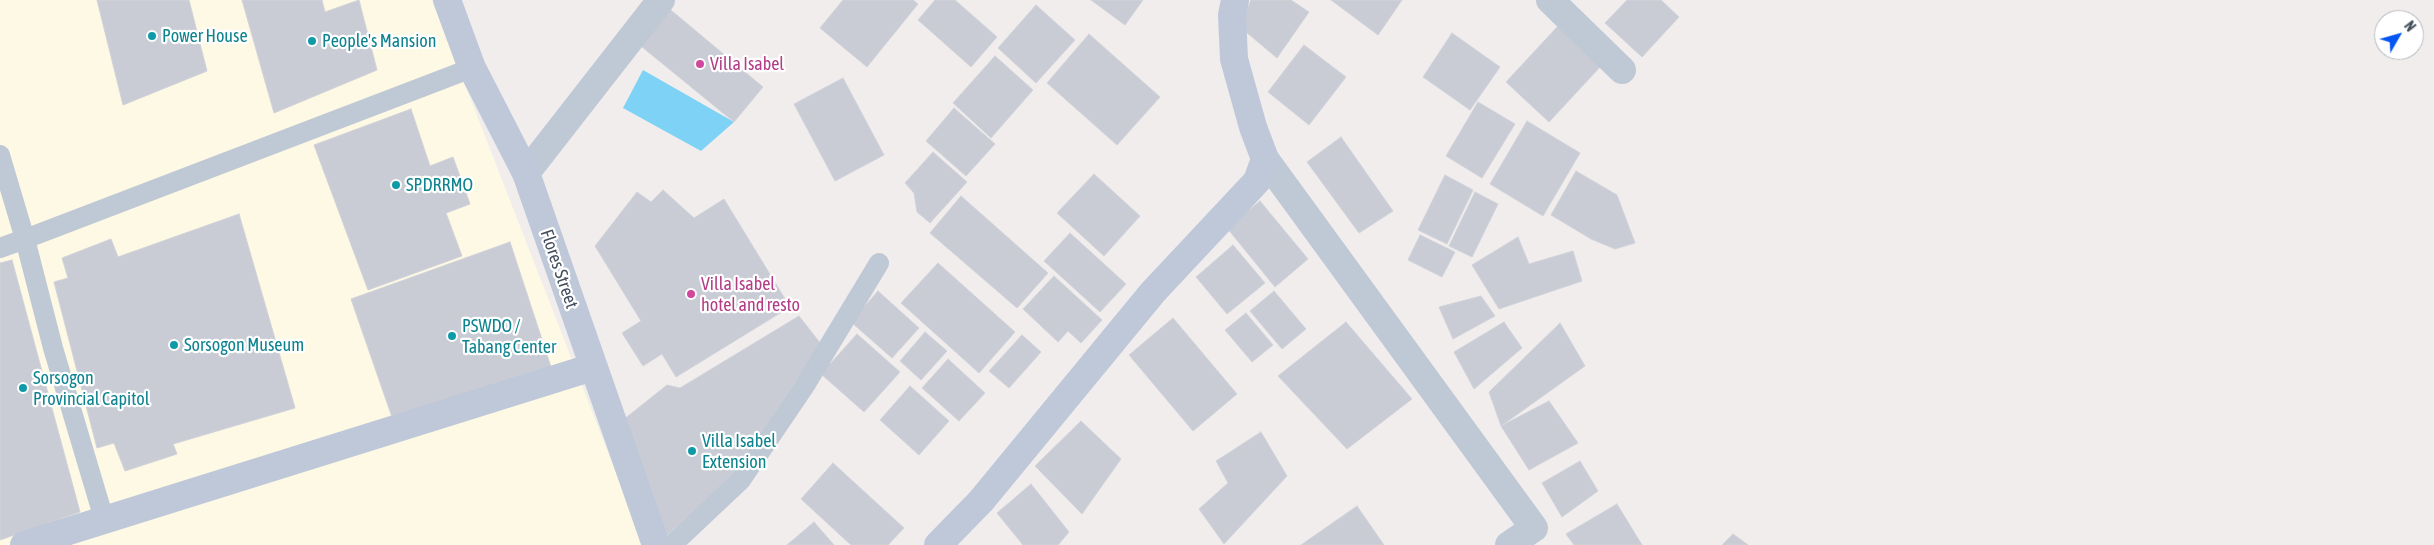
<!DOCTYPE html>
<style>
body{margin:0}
#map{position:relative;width:2434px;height:545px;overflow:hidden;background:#f1eded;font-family:"Asap Condensed",sans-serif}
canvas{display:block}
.north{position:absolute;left:2374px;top:10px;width:50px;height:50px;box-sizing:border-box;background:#fff;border:1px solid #b4b9be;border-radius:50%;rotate:52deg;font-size:14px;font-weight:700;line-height:20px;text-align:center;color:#444f5d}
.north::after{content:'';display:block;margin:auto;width:18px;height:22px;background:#0456f4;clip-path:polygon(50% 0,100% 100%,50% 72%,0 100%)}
</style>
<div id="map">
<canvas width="2434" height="545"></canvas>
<div class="north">N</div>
</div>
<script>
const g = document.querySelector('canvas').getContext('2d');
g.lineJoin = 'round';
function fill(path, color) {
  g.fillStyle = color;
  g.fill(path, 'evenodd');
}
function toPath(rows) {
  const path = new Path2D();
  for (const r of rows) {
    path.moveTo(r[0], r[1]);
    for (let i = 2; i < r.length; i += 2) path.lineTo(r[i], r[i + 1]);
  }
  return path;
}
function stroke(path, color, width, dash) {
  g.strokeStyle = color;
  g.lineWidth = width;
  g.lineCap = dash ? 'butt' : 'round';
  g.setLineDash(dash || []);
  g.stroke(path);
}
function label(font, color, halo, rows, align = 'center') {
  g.font = font + ' "Asap Condensed",sans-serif';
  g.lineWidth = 4.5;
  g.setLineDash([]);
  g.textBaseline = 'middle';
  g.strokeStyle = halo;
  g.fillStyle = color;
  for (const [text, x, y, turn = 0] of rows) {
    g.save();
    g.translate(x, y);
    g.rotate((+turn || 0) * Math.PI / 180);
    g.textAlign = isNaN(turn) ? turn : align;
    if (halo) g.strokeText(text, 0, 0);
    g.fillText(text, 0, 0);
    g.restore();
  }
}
fill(toPath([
 [0,0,432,0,644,545,0,545]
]), '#fef9e4');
fill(toPath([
 [643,70,734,122,701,151,623,108]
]), '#7ed2f6');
const building = toPath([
 [97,0,189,0,207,71,123,105,97,0],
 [242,0,322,0,325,12,359,0,377,70,274,113,242,0],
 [843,0,913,0,918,4,867,67,820,28,843,0],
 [935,0,955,0,997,37,971,67,918,20,935,0],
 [1091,0,1143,0,1125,25,1091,0],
 [1251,0,1291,0,1309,12,1277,58,1240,27,1251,0],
 [1331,0,1402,0,1378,35,1331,0],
 [1627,0,1661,0,1679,17,1642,57,1605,23,1627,0],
 [1036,5,1075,40,1036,83,998,48,1036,5],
 [666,6,763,87,734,122,636,42,666,6],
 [1558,26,1601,66,1549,122,1506,82,1558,26],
 [1452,33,1500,67,1470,110,1423,77,1452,33],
 [1089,34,1160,97,1117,145,1047,83,1089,34],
 [1304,45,1346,77,1309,125,1268,92,1304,45],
 [995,56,1033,90,991,138,953,103,995,56],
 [843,78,884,155,835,181,794,104,843,78],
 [1478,102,1515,124,1482,178,1446,156,1478,102],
 [954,108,995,144,966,176,926,141,954,108],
 [411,109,430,166,453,157,470,204,446,213,462,256,368,290,314,145,411,109],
 [1527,121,1580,153,1543,216,1490,184,1527,121],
 [1341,137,1393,211,1359,233,1307,162,1341,137],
 [933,152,967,182,930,223,917,212,914,193,905,183,933,152],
 [1576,171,1617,195,1635,243,1615,249,1591,239,1551,215,1576,171],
 [1094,174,1140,216,1104,256,1057,213,1094,174],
 [1445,175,1473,190,1447,244,1418,230,1445,175],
 [663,190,694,218,724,199,790,307,676,377,662,354,643,366,622,333,641,321,595,246,637,192,651,202,663,190],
 [1475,192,1498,204,1472,257,1449,246,1475,192],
 [961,196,1048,273,1017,308,930,233,961,196],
 [1260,201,1308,259,1275,287,1227,228,1260,201],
 [239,214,295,408,173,444,177,454,125,471,114,443,97,448,54,282,68,278,62,258,111,239,118,257,239,214],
 [1070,233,1126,284,1100,312,1044,261,1070,233],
 [1420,235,1455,252,1442,277,1408,260,1420,235],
 [1518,237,1529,264,1573,251,1582,281,1499,309,1472,265,1518,237],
 [510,242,553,373,393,420,351,299,510,242],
 [1233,245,1265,283,1227,314,1196,277,1233,245],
 [12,260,80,512,0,540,0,263,12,260],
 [938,263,1015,332,979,373,901,303,938,263],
 [1054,276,1102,320,1081,343,1068,331,1058,342,1023,309,1054,276],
 [878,291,919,328,892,358,851,322,878,291],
 [1274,291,1306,329,1282,349,1250,311,1274,291],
 [1481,296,1495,316,1453,339,1439,307,1481,296],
 [1246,313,1273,345,1252,362,1225,330,1246,313],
 [799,316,821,344,729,481,664,538,623,420,667,385,680,388,799,316],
 [1173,318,1237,394,1193,431,1129,355,1173,318],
 [1346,322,1412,399,1347,449,1278,376,1346,322],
 [1504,322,1522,348,1474,389,1454,352,1504,322],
 [1560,323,1585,366,1501,426,1489,392,1560,323],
 [925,332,947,351,921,380,900,361,925,332],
 [857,334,900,372,864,412,821,374,857,334],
 [1022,335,1041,352,1009,388,989,371,1022,335],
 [948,359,985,393,959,421,922,388,948,359],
 [910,386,949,421,919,455,880,420,910,386],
 [1549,401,1578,443,1529,470,1501,426,1549,401],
 [1081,421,1121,459,1082,514,1035,466,1081,421],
 [1261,432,1287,476,1224,544,1199,509,1228,483,1216,461,1261,432],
 [1580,461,1598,491,1562,517,1542,483,1580,461],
 [833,463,904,528,888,545,851,545,801,499,833,463],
 [1031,484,1069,532,1058,545,1023,545,997,513,1031,484],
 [1617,504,1642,545,1574,545,1566,534,1617,504],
 [1357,506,1384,545,1301,545,1357,506],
 [814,522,834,545,787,545,814,522],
 [1733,534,1748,545,1722,545,1733,534]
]);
fill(building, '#c9ccd4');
stroke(building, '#d1d3da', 1);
stroke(toPath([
 [0,155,25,239,0,248],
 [104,519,53,348,25,239,472,68],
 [672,545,741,480,804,387,879,263]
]), '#bfc8d5', 20);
stroke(toPath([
 [1550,0,1622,70],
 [1265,159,1534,528,1509,545],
 [526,173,661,0]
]), '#bfc8d5', 28);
stroke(toPath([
 [447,0,472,68,526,173,656,545],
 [24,545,593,367],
 [938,545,981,501,1153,292,1257,181,1265,159,1253,127,1234,59,1232,15,1235,0]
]), '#bec8d9', 28);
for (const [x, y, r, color] of [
 [152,36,5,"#0f9aa8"],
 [312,41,5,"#0f9aa8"],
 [700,64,5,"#d1479c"],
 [396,185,5,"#0f9aa8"],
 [691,294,5,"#d1479c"],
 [452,336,5,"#0f9aa8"],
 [174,345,5,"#0f9aa8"],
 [23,388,5,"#0f9aa8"],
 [692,451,5,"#0f9aa8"]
]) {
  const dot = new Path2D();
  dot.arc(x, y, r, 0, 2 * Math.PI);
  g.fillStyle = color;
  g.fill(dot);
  stroke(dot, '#fff', 2);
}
label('18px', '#0d838f', '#fff', [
 ["Power House",162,36],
 ["People's Mansion",322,41],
 ["SPDRRMO",406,185],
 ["PSWDO /",462,326],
 ["Tabang Center",462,347],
 ["Sorsogon Museum",184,345],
 ["Sorsogon",33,378],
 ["Provincial Capitol",33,399],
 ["Villa Isabel",702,441],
 ["Extension",702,462]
], 'left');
label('18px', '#b23c85', '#fff', [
 ["Villa Isabel",710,64],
 ["Villa Isabel",701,284],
 ["hotel and resto",701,305]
], 'left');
label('18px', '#444f5d', '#fff', [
 ["Flores Street",559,269,71]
]);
</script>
